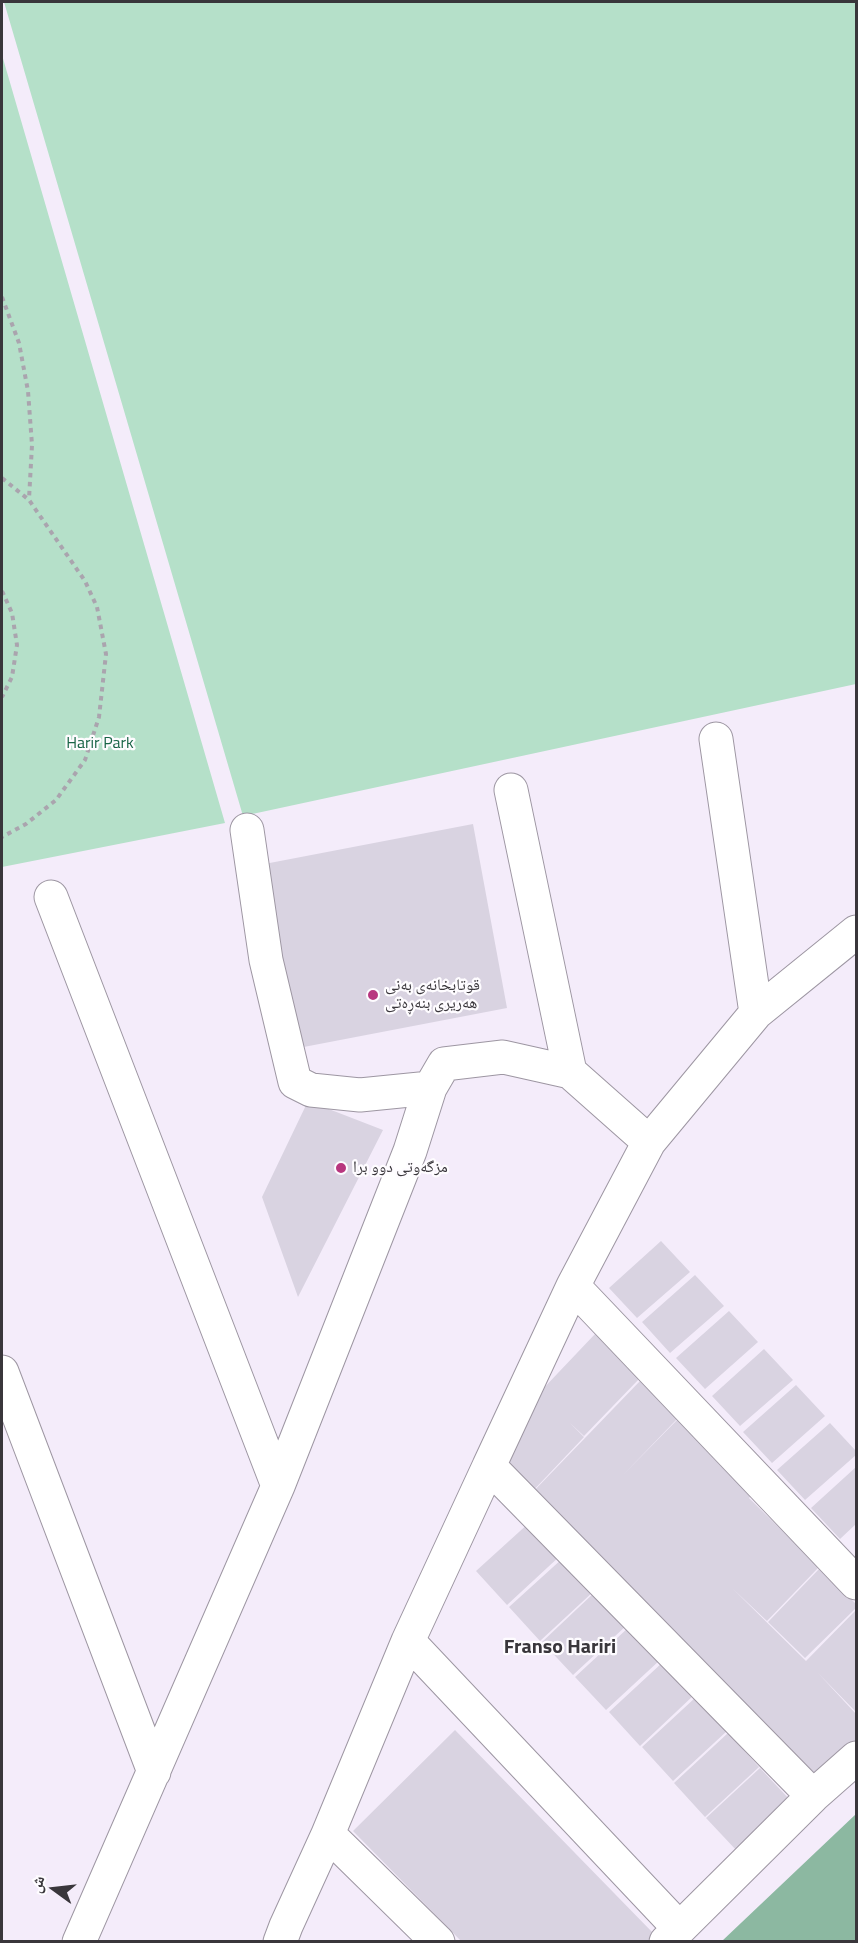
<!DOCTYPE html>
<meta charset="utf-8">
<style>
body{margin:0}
#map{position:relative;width:858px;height:1943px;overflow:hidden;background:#f4ecfa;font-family:"Titillium Web","Noto Naskh Arabic",sans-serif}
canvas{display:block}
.frame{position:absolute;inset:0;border:3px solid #39363b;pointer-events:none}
.north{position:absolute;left:24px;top:1859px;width:60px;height:60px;-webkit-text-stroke:4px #fefcff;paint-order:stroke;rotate:285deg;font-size:16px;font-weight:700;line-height:24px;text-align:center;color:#39363b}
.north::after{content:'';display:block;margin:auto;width:21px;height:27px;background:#39363b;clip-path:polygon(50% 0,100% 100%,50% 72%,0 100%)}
</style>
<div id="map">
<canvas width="858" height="1943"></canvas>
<div class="frame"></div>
<div class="north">ش</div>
</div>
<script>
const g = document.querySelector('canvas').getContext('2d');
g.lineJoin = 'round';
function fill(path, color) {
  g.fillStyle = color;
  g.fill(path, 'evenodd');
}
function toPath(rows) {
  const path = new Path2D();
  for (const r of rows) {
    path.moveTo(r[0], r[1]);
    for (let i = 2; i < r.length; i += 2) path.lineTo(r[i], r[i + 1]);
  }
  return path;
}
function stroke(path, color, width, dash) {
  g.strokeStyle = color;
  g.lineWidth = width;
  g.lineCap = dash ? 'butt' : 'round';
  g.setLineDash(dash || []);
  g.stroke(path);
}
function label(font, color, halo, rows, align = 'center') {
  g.font = font + ' "Titillium Web","Noto Naskh Arabic",sans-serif';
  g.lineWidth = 4.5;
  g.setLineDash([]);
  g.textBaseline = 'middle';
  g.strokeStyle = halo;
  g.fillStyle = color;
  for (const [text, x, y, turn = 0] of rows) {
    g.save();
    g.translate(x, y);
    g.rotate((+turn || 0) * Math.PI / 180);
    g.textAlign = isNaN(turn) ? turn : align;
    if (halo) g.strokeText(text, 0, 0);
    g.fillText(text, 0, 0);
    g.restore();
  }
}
fill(toPath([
 [4,2,856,2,856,684,243,816],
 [2,55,225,823,2,867]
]), '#b5e0c9');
fill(toPath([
 [856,1814,856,1941,721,1941,722,1941]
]), '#8cb8a1');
fill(toPath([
 [473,824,507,1008,288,1050,254,866],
 [308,1101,383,1130,298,1297,262,1197],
 [661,1241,690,1272,637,1318,609,1288],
 [695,1275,724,1306,670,1353,642,1322],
 [729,1311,758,1342,705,1389,676,1358],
 [595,1334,640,1378,584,1436,570,1423,584,1437,529,1495,501,1467,539,1393],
 [764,1349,793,1380,740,1426,712,1396],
 [640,1381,678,1418,622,1476,678,1419,714,1456,713,1458,751,1496,749,1498,819,1567,767,1621,732,1588,806,1661,856,1610,856,1712,818,1673,856,1714,856,1740,815,1778,529,1496],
 [796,1385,825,1416,772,1463,743,1432],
 [830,1423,856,1451,856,1455,805,1500,777,1470],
 [856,1467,856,1524,840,1539,811,1508],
 [530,1522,561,1555,507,1605,476,1571],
 [563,1558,594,1591,540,1641,509,1607],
 [820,1568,856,1604,856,1608,805,1658,768,1622],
 [596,1591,627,1625,573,1675,542,1642],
 [629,1627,660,1660,606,1710,575,1677],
 [663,1662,694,1695,640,1746,609,1712],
 [696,1697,727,1731,673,1781,642,1747],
 [455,1730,654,1934,647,1941,461,1941,353,1831],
 [728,1733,759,1767,705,1817,674,1783],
 [760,1768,791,1801,737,1851,706,1818]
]), '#d9d3e1');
const minor = toPath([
 [716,739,756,1013],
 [511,790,570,1072],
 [247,830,266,960,295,1082,311,1090,360,1095,430,1088],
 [51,897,278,1486,79,1942],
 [573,1286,649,1142,756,1013,856,932],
 [2,1372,154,1772],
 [489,1466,573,1286,856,1583],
 [278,1486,410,1151,430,1088,444,1064,503,1057,570,1072,649,1142],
 [408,1641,489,1466,813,1796],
 [328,1834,408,1641,679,1928],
 [280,1942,286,1926,328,1834,438,1942],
 [666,1942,813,1796,856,1758]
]);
stroke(minor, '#9d96a2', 35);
stroke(toPath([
 [2,297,19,343,28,391,32,445,29,499],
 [2,478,29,500,85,581,97,607,106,654,99,717,85,760,56,800,26,824,2,837],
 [2,591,12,613,17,645,12,677,2,697]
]), '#aaa4ae', 4, [4.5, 4.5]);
stroke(minor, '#fff', 33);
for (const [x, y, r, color] of [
 [373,995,6,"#b8367f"],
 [341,1168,6,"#b8367f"]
]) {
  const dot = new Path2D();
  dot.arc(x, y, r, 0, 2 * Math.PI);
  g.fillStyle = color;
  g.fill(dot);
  stroke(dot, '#fefcff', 2);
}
label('16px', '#196547', '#fefcff', [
 ["Harir Park",100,744]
]);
label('16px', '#39363b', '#fefcff', [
 ["قوتابخانەی بەنی",385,986],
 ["هەریری بنەڕەتی",385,1004],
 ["مزگەوتی دوو برا",353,1168]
], 'left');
label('bold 20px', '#39363b', '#fefcff', [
 ["Franso Hariri",560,1648]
]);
</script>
